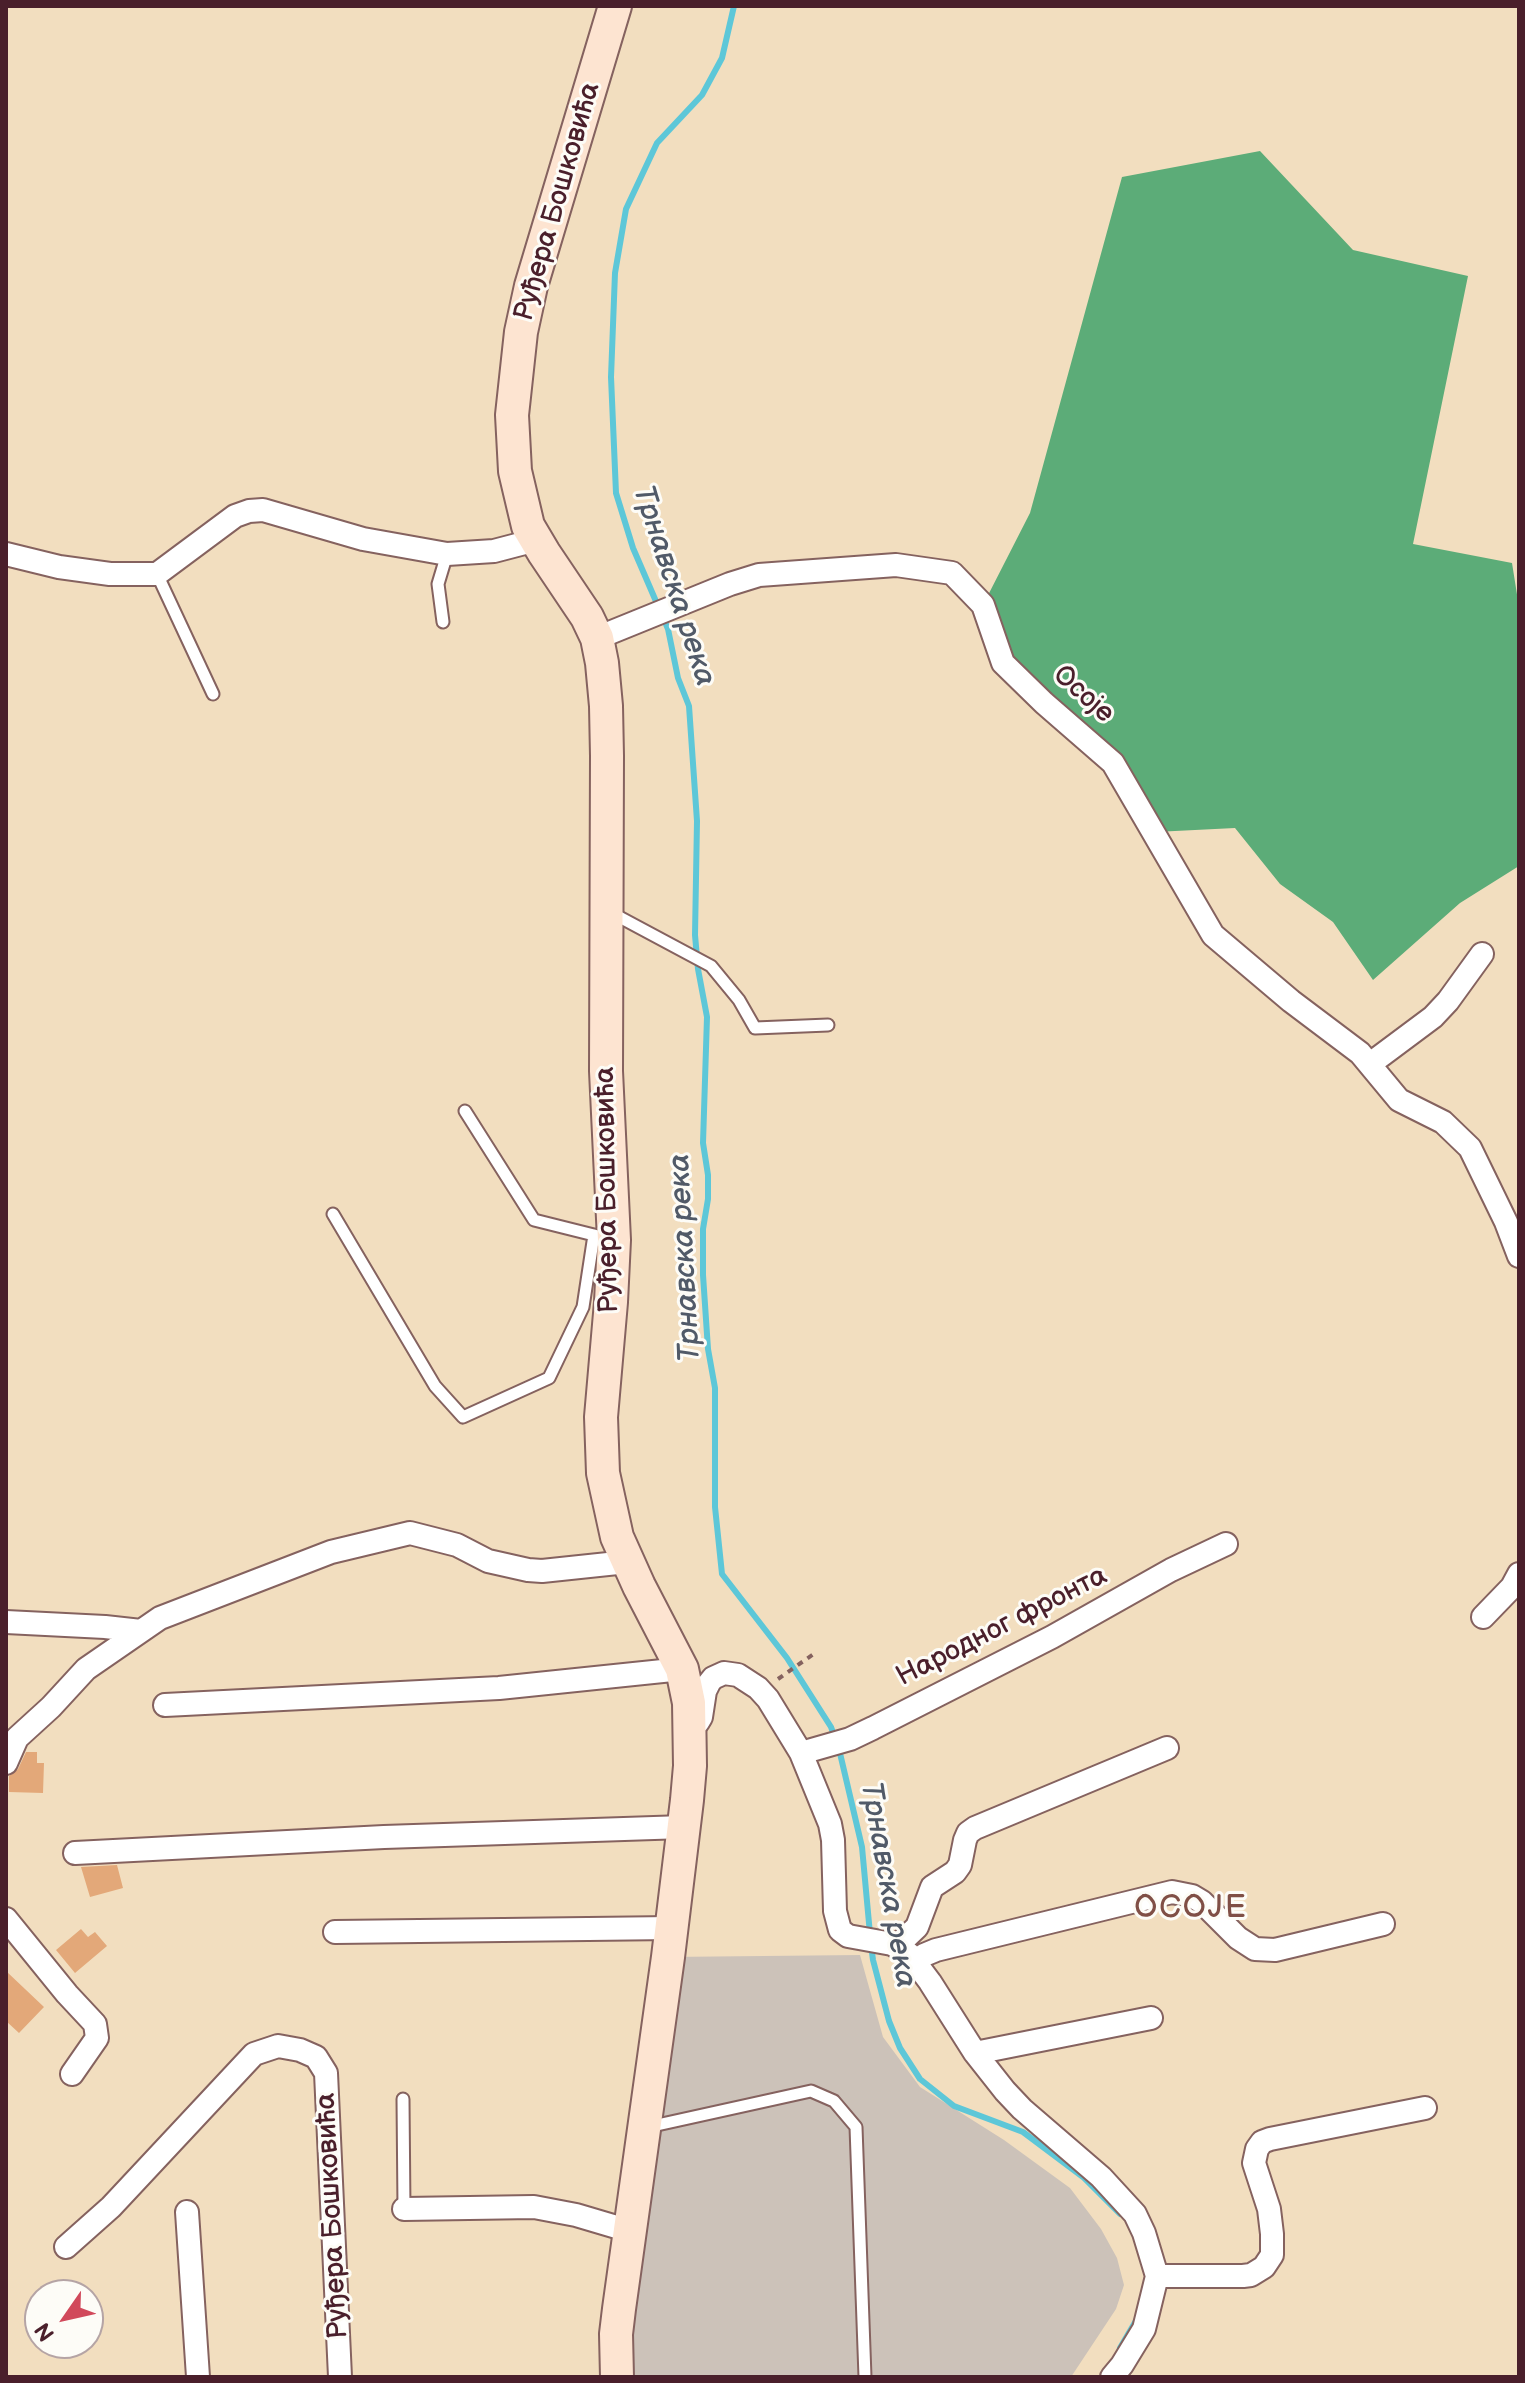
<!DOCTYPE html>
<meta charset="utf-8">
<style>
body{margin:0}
#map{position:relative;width:1525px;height:2383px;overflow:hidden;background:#f2debf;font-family:"Balsamiq Sans",sans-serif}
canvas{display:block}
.frame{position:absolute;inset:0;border:8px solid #4a1f2b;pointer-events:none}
.north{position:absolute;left:24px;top:2279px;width:80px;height:80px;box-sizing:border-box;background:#fdfcf7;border:2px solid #b5a4a5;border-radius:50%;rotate:236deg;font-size:22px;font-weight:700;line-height:32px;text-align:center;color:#4a1f2b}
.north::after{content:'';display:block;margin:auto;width:28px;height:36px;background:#d1495b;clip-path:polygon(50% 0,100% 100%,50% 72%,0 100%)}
</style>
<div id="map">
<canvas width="1525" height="2383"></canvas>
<div class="frame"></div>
<div class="north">N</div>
</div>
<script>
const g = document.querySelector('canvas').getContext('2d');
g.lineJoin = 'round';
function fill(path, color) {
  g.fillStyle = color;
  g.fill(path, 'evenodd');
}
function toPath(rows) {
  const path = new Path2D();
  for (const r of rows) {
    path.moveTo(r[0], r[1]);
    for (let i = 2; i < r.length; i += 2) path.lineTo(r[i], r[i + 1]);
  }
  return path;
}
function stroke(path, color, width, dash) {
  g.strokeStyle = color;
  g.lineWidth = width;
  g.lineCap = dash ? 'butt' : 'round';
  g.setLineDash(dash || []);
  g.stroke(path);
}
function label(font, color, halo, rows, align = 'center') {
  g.font = font + ' "Balsamiq Sans",sans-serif';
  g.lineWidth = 6;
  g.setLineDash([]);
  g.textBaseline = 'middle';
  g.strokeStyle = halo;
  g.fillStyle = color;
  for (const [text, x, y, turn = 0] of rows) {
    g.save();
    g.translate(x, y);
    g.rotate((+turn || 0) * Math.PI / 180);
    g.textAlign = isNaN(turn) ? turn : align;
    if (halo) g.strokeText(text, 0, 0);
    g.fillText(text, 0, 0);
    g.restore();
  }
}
fill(toPath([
 [860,1955,883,2037,920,2087,1004,2140,1070,2188,1101,2229,1117,2258,1124,2285,1116,2309,1071,2377,617,2377,668,1957]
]), '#ccc2b9');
fill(toPath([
 [1260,151,1353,250,1468,276,1413,544,1512,563,1519,607,1519,866,1460,903,1373,980,1333,922,1280,884,1235,828,1155,832,1113,763,1003,663,983,605,1030,513,1122,177]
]), '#5cac78');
stroke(toPath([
 [658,606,633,548,616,493,611,377,615,273,626,209,657,143,702,95,722,58,734,6],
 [663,617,668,629,678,678,689,706,697,821,695,935,698,969,707,1017,703,1143,708,1175,708,1199,703,1229,703,1275,708,1349,715,1388,715,1507,722,1574,787,1658,831,1727,835,1738],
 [839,1749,862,1847,870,1934],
 [871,1945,873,1960,889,2021,900,2048,920,2079,954,2106,1023,2132,1083,2177,1120,2214],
 [1120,2348,1137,2319]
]), '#5dc7d8', 6);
fill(toPath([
 [26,1752,37,1752,37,1763,44,1763,43,1793,9,1792,9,1776,18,1769],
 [117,1865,123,1888,90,1897,81,1867],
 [81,1929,88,1937,95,1932,107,1946,75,1973,56,1950],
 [6,1971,44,2007,19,2033,6,2021]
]), '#e3a879');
const service = toPath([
 [157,574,213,694],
 [443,622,438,584,447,554],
 [610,912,711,966,739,1000,755,1028,828,1025],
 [465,1111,534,1220,598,1236],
 [333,1214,435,1386,463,1417,549,1378,583,1307,594,1235],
 [403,2099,404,2209],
 [648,2127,811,2091,834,2101,856,2127,865,2377]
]);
const minor = toPath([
 [6,554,59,567,110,574,157,574,235,516,249,511,263,510,363,539,447,554,494,551,536,540],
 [597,638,730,584,759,575,896,565,952,573,983,605,1003,663,1044,703,1113,763,1213,935,1291,1001,1360,1053,1399,1100,1443,1122,1470,1148,1506,1222,1519,1256],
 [1370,1064,1433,1017,1448,1001,1482,954],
 [1483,1617,1512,1587,1519,1574],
 [6,1622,105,1627,141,1631],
 [165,1705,499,1688,682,1669],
 [698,1722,701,1717,705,1691,709,1683,713,1678,724,1673,738,1675,758,1688,768,1699,801,1753,830,1824,833,1840,835,1911,840,1930,848,1936,892,1944,909,1954,930,1982,975,2053,1005,2091,1022,2109,1101,2177,1135,2214,1144,2233,1157,2276,1144,2329,1122,2365,1112,2377],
 [801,1753,850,1739,873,1728,1052,1637,1171,1570,1226,1544],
 [6,1763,17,1738,51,1707,86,1669,160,1618,331,1552,410,1533,457,1545,488,1561,528,1570,542,1571,627,1562],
 [75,1853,384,1837,684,1827],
 [6,1919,67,1994,95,2024,97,2038,72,2074],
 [335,1932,672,1928],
 [897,1946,917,1927,932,1887,955,1872,960,1865,965,1840,968,1833,975,1828,1167,1748],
 [918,1963,924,1955,936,1950,1172,1892,1192,1896,1202,1902,1238,1938,1255,1949,1275,1950,1383,1924],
 [975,2053,1151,2018],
 [404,2209,534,2207,576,2215,630,2231],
 [187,2212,198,2377],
 [66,2247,111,2207,254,2054,278,2046,300,2050,316,2057,326,2073,340,2377],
 [1157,2276,1243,2276,1251,2275,1264,2267,1272,2255,1272,2234,1269,2209,1254,2163,1257,2149,1262,2142,1270,2139,1425,2108]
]);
const secondary = toPath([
 [615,6,531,286,521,332,512,415,515,471,528,526,544,553,587,617,597,638,602,663,606,706,607,756,606,1071,614,1240,611,1302,601,1417,603,1473,617,1537,639,1586,682,1669,689,1703,690,1766,687,1800,668,1957,619,2309,616,2334,617,2377]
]);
stroke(service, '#85625f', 15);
stroke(minor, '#85625f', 26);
stroke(secondary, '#85625f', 36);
stroke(toPath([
 [778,1679,815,1653]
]), '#85625f', 4, [6, 6]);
stroke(service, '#fff', 11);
stroke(minor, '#fff', 22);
stroke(secondary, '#fde4d1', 32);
label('28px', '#4a1f2b', '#fdfcf7', [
 ["Руђера Бошковића",558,202,-74],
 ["Осоје",1083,695,42],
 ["Руђера Бошковића",608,1190,-91],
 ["Народног фронта",1002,1627,-27],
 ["Руђера Бошковића",333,2216,-93]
]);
label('italic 30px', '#515a68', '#fdfcf7', [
 ["Трнавска река",673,586,72],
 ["Трнавска река",686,1258,-93],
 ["Трнавска река",887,1885,80]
]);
g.letterSpacing = '2px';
label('32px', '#804f46', '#fdfcf7', [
 ["ОСОЈЕ",1191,1909]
]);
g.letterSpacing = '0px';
</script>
